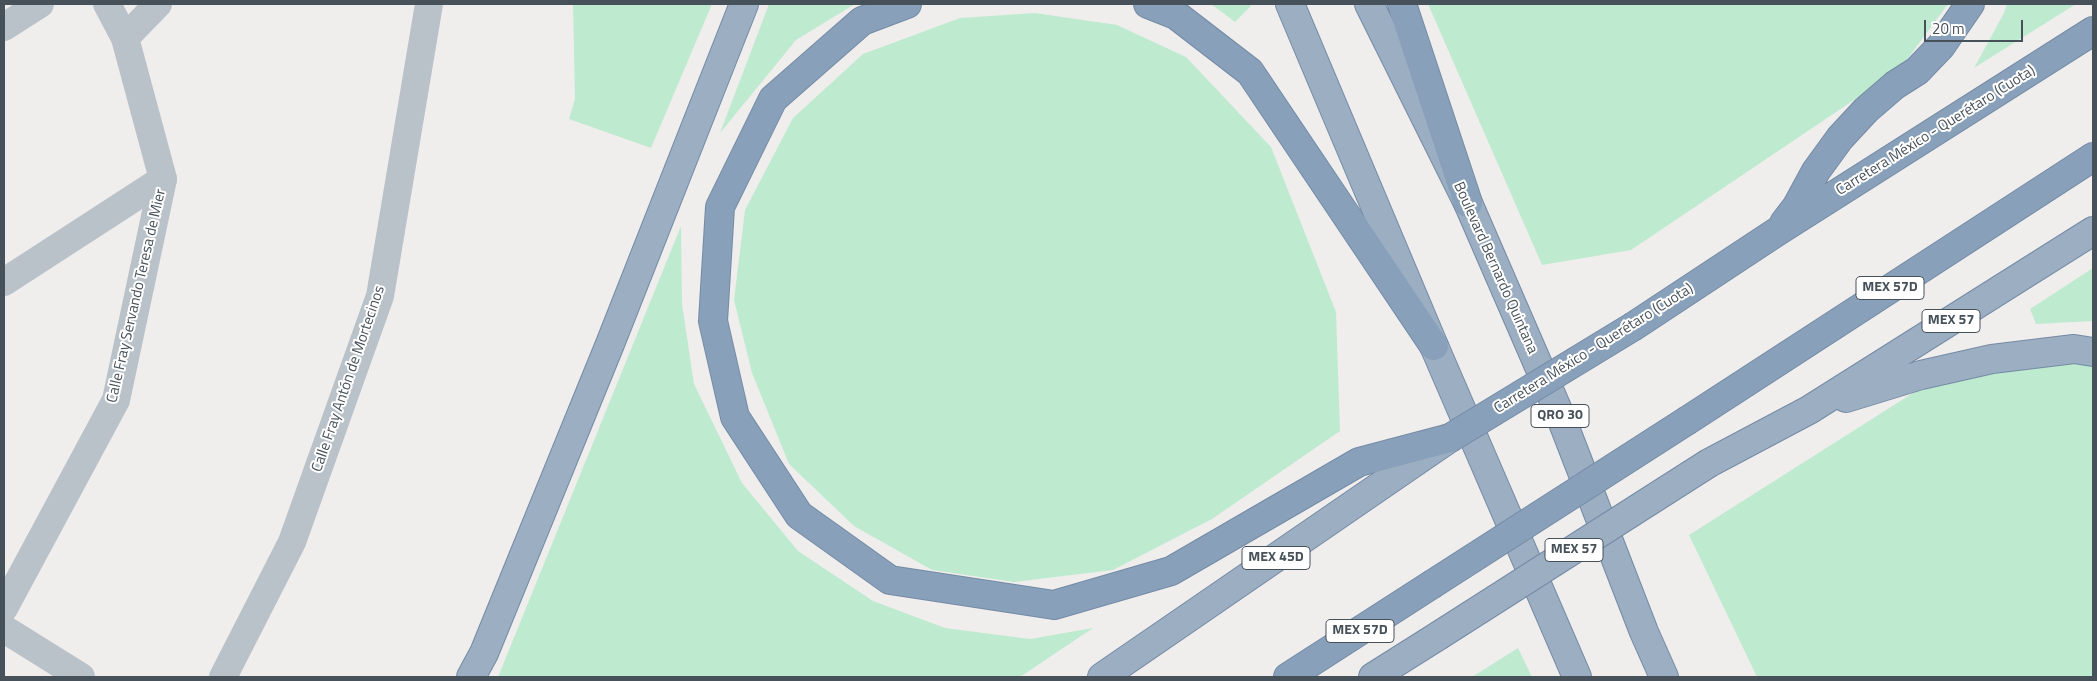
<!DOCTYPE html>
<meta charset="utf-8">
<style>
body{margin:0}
#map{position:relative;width:2097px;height:681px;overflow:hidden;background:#f0eded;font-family:"Titillium Web",sans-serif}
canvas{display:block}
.frame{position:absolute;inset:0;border:5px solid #475159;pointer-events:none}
.scale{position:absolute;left:1924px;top:20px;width:99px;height:22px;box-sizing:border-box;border:2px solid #475159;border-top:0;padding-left:6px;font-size:15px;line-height:18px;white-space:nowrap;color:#475159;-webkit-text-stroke:4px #fff;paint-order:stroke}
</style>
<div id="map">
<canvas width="2097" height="681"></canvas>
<div class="frame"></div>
<div class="scale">20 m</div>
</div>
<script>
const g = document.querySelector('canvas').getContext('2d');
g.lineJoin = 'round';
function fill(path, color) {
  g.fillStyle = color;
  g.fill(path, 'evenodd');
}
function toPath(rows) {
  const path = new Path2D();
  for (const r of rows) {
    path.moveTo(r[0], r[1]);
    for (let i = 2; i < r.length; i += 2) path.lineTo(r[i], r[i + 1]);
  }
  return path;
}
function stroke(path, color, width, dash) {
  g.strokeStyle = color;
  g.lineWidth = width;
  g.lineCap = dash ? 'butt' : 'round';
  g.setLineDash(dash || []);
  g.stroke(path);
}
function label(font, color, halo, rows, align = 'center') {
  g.font = font + ' "Titillium Web",sans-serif';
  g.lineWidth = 4;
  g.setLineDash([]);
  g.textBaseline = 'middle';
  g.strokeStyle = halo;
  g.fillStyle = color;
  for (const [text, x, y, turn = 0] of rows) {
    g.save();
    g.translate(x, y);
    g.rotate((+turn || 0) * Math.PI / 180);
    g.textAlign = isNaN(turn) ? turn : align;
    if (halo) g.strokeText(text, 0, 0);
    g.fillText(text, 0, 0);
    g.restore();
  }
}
fill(toPath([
 [573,4,712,4,651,148,569,119,575,99],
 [769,4,855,4,796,40,720,133],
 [1211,4,1249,4,1251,6,1235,22],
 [1428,4,1948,4,1900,69,1631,250,1542,265],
 [2007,4,2076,4,1974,68,2004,13],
 [1035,13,1117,25,1186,57,1271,147,1336,312,1340,431,1212,519,1113,570,1014,582,932,570,854,526,789,464,752,373,734,300,745,210,793,118,863,54,960,18],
 [681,226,682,304,694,384,742,483,798,551,873,601,945,628,1030,639,1093,628,1020,677,498,677],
 [2093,268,2093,321,2036,324,2030,309],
 [2093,361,2093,677,1757,677,1689,535,1913,393,1966,373],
 [1518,648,1532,677,1472,677]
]), '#beebcf');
const trunk = toPath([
 [1290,4,1434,346,1577,677],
 [1369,4,1468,203,1560,415,1644,632,1664,677],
 [1846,398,1921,375,1992,359,2074,349,2093,352],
 [1709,463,1809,410,2093,231],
 [471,677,484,653,610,344,744,4],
 [1102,677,1447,440],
 [1373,677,1438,636]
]);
const motorway = toPath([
 [907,4,862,21,773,99,720,207,713,321,735,417,799,515,890,580,1054,605,1171,571,1359,462,1450,438],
 [1148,4,1176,15,1250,72,1434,346],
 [1402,4,1468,203],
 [1784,223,1797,206,1816,171,1840,138,1866,110,1895,85,1917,71,1941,46,1970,4],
 [1634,326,1778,231,2093,31],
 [1688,420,2093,157],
 [1288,677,1431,585]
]);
stroke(trunk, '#748ba5', 30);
stroke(motorway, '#748ba5', 30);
stroke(toPath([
 [4,27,40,4],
 [125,38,158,4],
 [4,282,163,179],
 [4,629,81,677],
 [223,677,292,542,380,296,429,4]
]), '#bac2c9', 28);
stroke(toPath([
 [4,608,116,400,163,179,125,38,107,4]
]), '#bac2c9', 28);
stroke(trunk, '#9caec2', 28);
stroke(motorway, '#88a0b9', 28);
const trunkBridge = toPath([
 [1438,636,1709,463]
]);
const motorwayBridge = toPath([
 [1450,438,1634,326],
 [1431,585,1688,420]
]);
stroke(trunkBridge, '#748ba5', 30, []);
stroke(motorwayBridge, '#748ba5', 30, []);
stroke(trunkBridge, '#9caec2', 28);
stroke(motorwayBridge, '#88a0b9', 28);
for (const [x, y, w] of [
 [1890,288,68],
 [1951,321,58],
 [1560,416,58],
 [1574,550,58],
 [1276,558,68],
 [1360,631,68]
]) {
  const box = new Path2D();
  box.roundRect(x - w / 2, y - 11.5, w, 23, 4);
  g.fillStyle = '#fff';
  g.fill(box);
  stroke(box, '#475159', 1);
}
label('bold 14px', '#475159', null, [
 ["MEX 57D",1890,288],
 ["MEX 57",1951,321],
 ["QRO 30",1560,416],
 ["MEX 57",1574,550],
 ["MEX 45D",1276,558],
 ["MEX 57D",1360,631]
]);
label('15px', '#475159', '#fff', [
 ["Carretera México - Querétaro (Cuota)",1936,131,-32],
 ["Boulevard Bernardo Quintana",1495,268,66],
 ["Calle Fray Servando Teresa de Mier",137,296,-77],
 ["Carretera México - Querétaro (Cuota)",1594,349,-32],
 ["Calle Fray Antón de Mortecinos",349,379,-71]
]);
</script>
